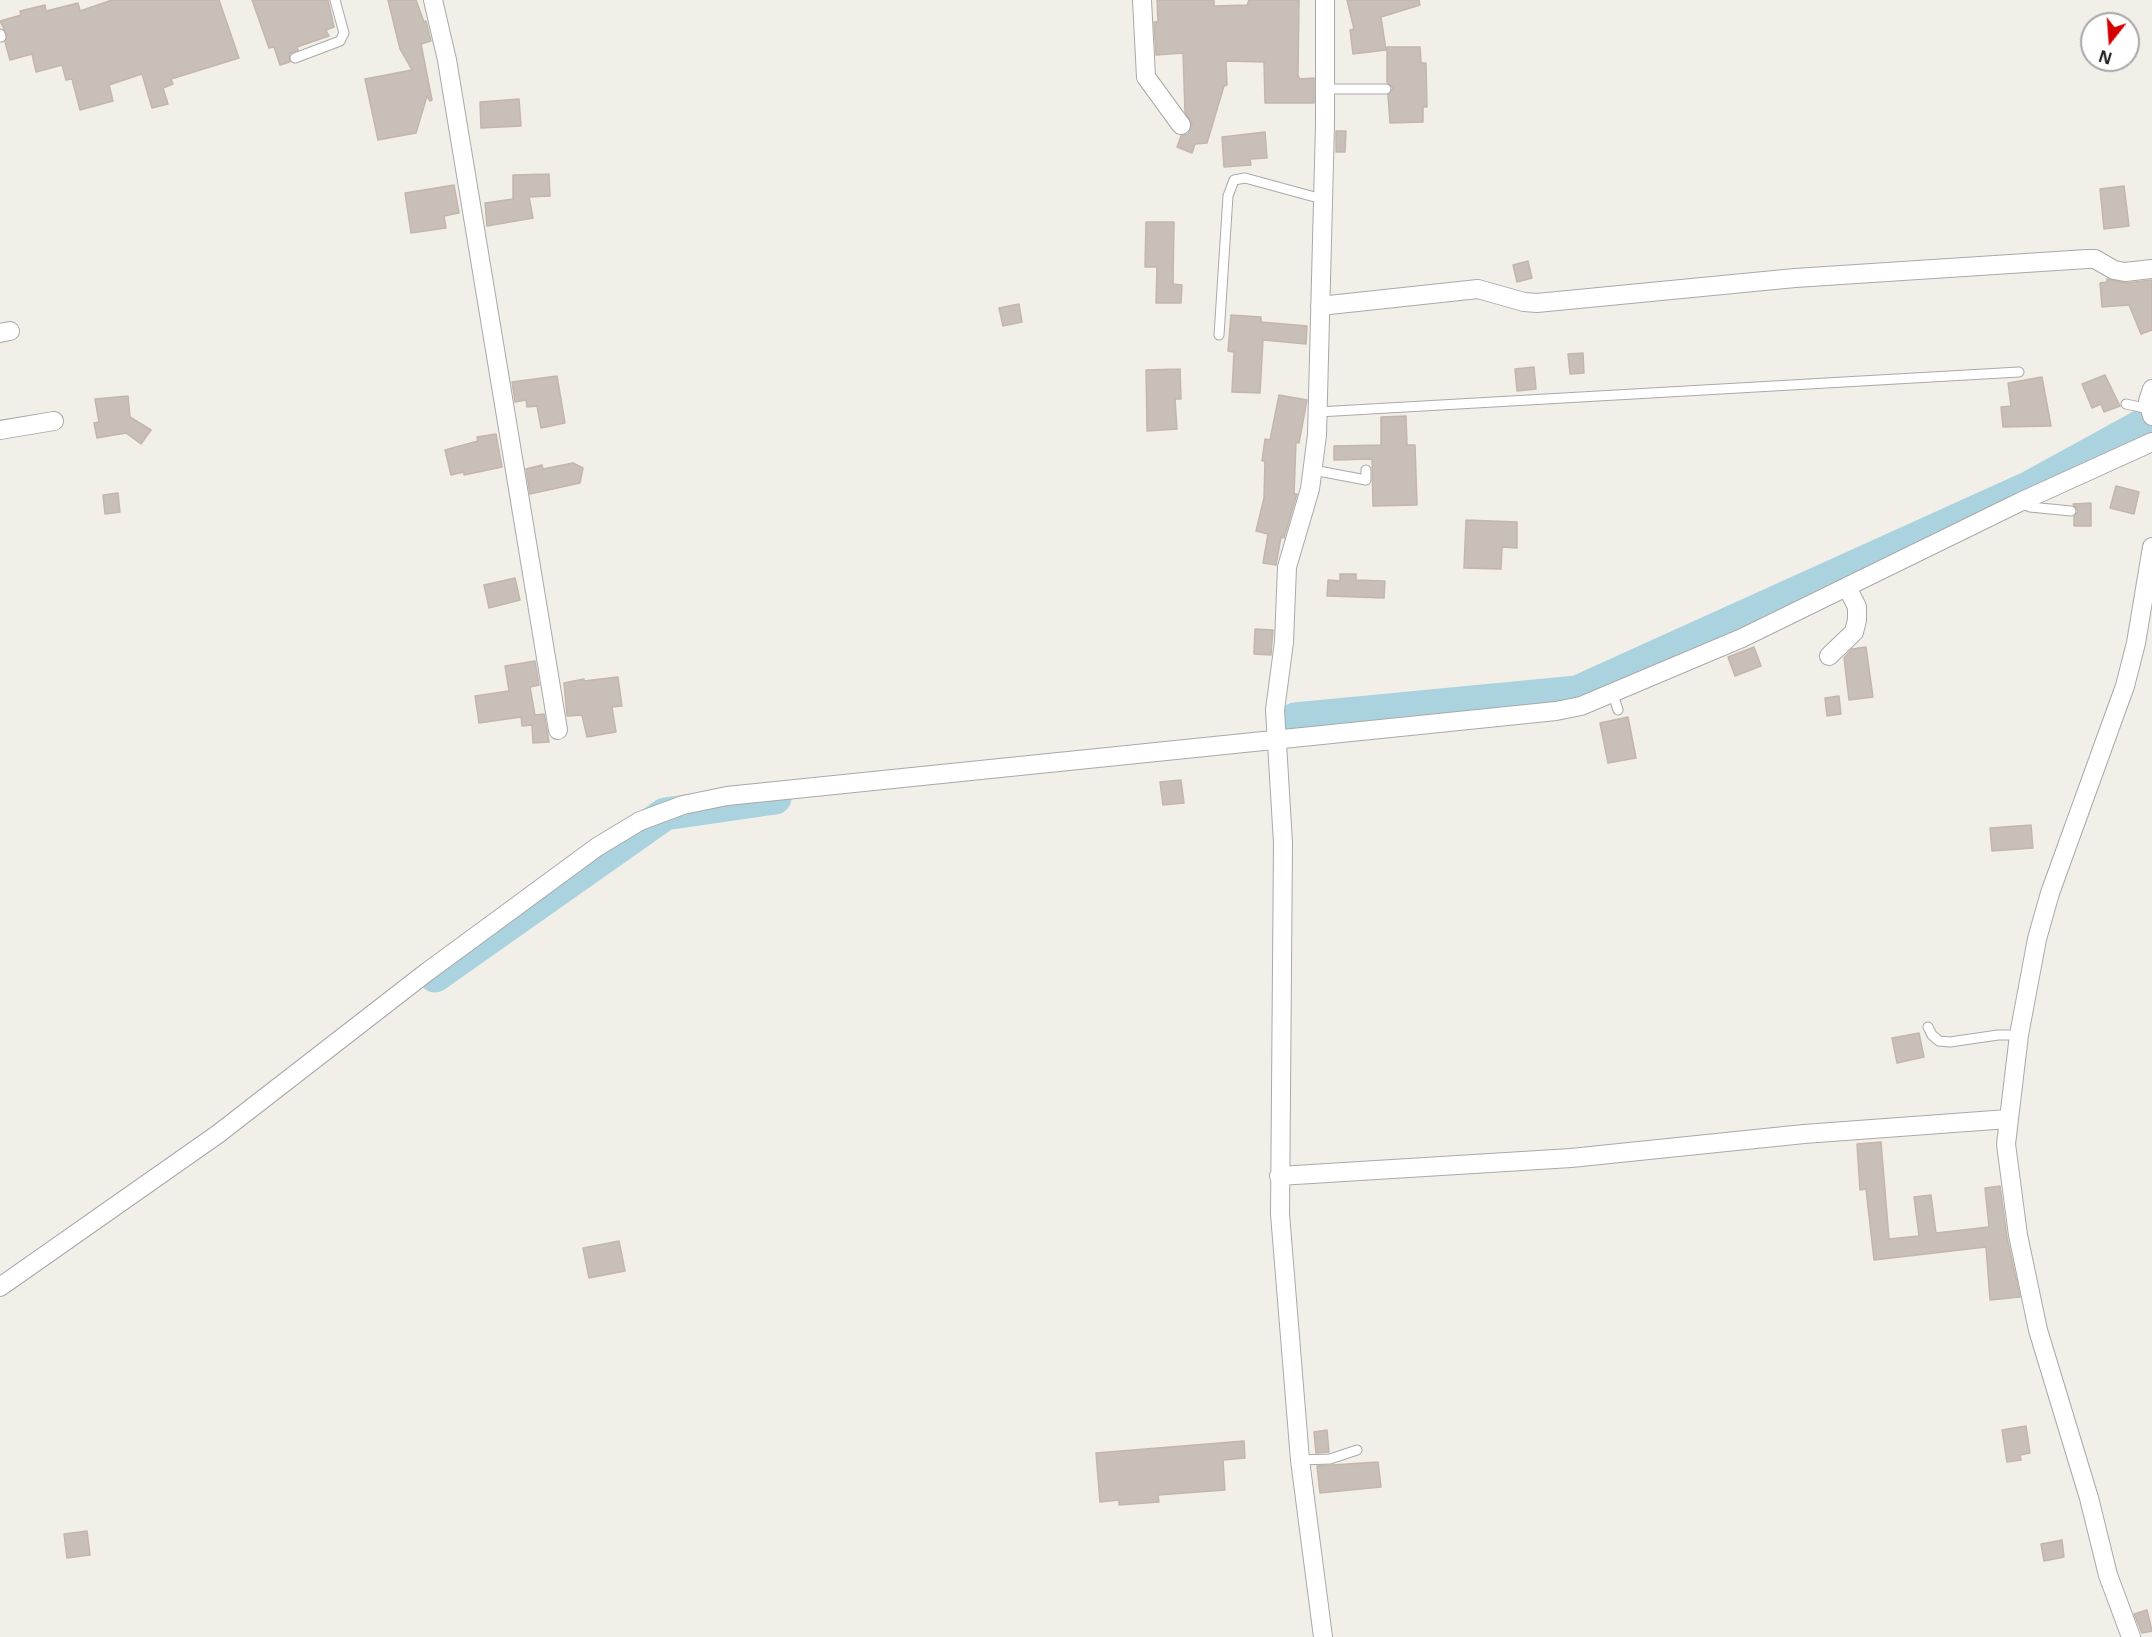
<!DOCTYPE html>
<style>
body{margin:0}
#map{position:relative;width:2152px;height:1637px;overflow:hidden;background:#f2efe9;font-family:"Open Sans",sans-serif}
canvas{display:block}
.north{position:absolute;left:2080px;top:12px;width:60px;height:60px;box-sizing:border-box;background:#fff;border:2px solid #a7a7a7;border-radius:50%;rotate:197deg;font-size:16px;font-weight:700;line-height:24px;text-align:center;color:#222}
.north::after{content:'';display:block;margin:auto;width:21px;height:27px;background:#d40000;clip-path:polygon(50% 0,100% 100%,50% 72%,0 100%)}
</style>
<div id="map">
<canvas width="2152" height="1637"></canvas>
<div class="north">N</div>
</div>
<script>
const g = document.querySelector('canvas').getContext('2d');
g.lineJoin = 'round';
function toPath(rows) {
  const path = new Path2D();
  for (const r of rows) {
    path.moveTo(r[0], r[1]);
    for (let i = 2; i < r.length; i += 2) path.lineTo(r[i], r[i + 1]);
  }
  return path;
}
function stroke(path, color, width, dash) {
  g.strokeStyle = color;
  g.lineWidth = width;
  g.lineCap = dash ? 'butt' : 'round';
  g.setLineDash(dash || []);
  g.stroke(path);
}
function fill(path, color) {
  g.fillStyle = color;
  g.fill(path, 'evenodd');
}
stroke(toPath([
 [1295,719,1577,692,2030,487,2152,420],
 [435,976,665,814,775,798]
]), '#aad3df', 33);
const building = toPath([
 [112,0,219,0,239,58,171,79,173,84,163,88,168,104,152,108,142,74,109,85,113,101,80,110,72,79,66,80,62,65,36,72,32,54,10,60,5,42,7,35,0,21,21,15,20,11,45,5,46,11,78,3,80,11,112,0],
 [252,0,328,0,334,27,326,30,329,36,297,47,298,50,289,54,290,62,280,65,274,47,269,48,252,0],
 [388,0,416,0,424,22,426,21,431,41,421,44,432,100,430,101,427,96,416,133,378,140,365,79,412,70,400,49,388,0],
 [1157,0,1214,0,1214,6,1247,5,1249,0,1299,0,1298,76,1300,79,1314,78,1314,103,1265,103,1264,62,1226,61,1227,85,1224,86,1207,143,1195,144,1192,153,1177,147,1181,136,1188,134,1192,124,1185,112,1183,53,1156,55,1154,22,1158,22,1157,0],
 [1347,0,1419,0,1420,5,1381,17,1386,50,1353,54,1350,30,1354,29,1347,0],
 [1387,47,1420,47,1421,63,1426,63,1427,107,1423,107,1423,122,1390,123,1388,95,1393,88,1387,83,1387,47],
 [519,99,521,126,481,128,480,102,519,99],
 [1336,131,1346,131,1345,152,1336,152,1336,131],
 [1265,132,1267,158,1250,159,1251,165,1224,167,1222,137,1265,132],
 [549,174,550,196,529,197,533,218,487,226,485,203,513,199,513,175,549,174],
 [454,185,459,213,444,216,446,228,411,233,405,193,454,185],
 [2124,186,2129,226,2104,229,2100,189,2124,186],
 [1146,222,1174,222,1173,284,1182,285,1181,303,1156,303,1157,267,1145,267,1146,222],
 [1528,261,1532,278,1517,282,1513,265,1528,261],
 [2107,279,2126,283,2152,280,2152,330,2141,334,2129,305,2102,307,2100,283,2107,282,2107,279],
 [1019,304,1022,322,1003,326,999,308,1019,304],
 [1231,315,1261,317,1261,322,1307,326,1306,344,1263,340,1260,393,1232,392,1234,352,1228,351,1231,315],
 [1583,353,1584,373,1570,374,1568,354,1583,353],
 [1534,367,1536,389,1517,391,1515,369,1534,367],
 [1180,369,1181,399,1175,399,1177,429,1147,431,1146,370,1180,369],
 [2105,375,2120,406,2104,412,2101,404,2092,408,2082,384,2105,375],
 [557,376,565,423,541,428,537,406,527,407,526,400,515,402,512,382,557,376],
 [2042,377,2051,426,2003,427,2001,407,2011,406,2008,383,2042,377],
 [1279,395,1307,400,1299,443,1296,442,1294,494,1297,494,1284,538,1281,537,1276,565,1263,563,1268,534,1256,531,1264,498,1265,461,1262,461,1265,439,1270,440,1279,395],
 [128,396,130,417,151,430,141,444,126,433,97,438,94,423,99,422,95,399,128,396],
 [1406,416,1407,445,1415,445,1417,505,1373,506,1372,459,1334,460,1334,446,1381,445,1381,417,1406,416],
 [496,434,502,467,464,475,464,472,451,475,445,450,478,441,477,437,496,434],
 [573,463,583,468,580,483,530,494,526,469,542,465,543,469,573,463],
 [2116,486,2139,492,2134,514,2110,508,2116,486],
 [118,493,120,512,105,514,103,495,118,493],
 [2091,503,2091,526,2074,526,2074,517,2078,511,2073,504,2091,503],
 [1466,520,1517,522,1517,548,1502,547,1501,569,1464,568,1466,520],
 [1340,574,1356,574,1356,580,1385,581,1384,598,1327,596,1328,580,1340,581,1340,574],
 [515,578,520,600,489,608,484,585,515,578],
 [1255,629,1273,630,1271,655,1254,654,1255,629],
 [1754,647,1761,666,1735,676,1728,657,1754,647],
 [1866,647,1873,697,1849,700,1844,658,1852,649,1866,647],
 [535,661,539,685,530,687,535,715,544,714,549,742,533,743,532,725,522,726,521,717,479,723,475,696,509,691,505,666,535,661],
 [618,677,622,706,612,707,616,732,587,737,582,715,567,716,564,683,584,679,584,681,618,677],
 [1839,696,1841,714,1827,716,1825,698,1839,696],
 [1628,717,1636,758,1608,763,1600,723,1628,717],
 [1181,780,1184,803,1163,805,1160,782,1181,780],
 [2031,825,2033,848,1992,851,1990,828,2031,825],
 [1919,1033,1924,1057,1897,1063,1892,1038,1919,1033],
 [1881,1142,1889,1239,1919,1236,1914,1197,1931,1195,1936,1233,1989,1227,1985,1188,2000,1186,2007,1237,2020,1297,1990,1300,1986,1247,1874,1260,1866,1189,1860,1190,1857,1144,1881,1142],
 [619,1241,625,1271,589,1278,583,1248,619,1241],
 [2026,1426,2030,1453,2020,1455,2021,1460,2007,1462,2002,1430,2026,1426],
 [1327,1430,1329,1452,1316,1453,1314,1432,1327,1430],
 [1244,1441,1245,1458,1223,1460,1225,1490,1158,1495,1159,1502,1119,1505,1119,1500,1100,1502,1096,1453,1244,1441],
 [1378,1462,1381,1487,1320,1493,1317,1466,1378,1462],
 [87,1531,90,1555,67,1558,64,1534,87,1531],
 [2062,1540,2064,1557,2044,1561,2041,1544,2062,1540],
 [2147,1610,2152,1631,2142,1633,2134,1614,2147,1610]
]);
fill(building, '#c7bfb8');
stroke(building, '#c4b6ab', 1.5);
const service = toPath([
 [0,34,1,37],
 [295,58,340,41,344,33,335,0],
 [1326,89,1386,89],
 [1219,335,1228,196,1234,180,1245,178,1322,199],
 [2126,404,2149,409],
 [1318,412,2019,372],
 [1313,470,1366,480,1366,470],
 [2020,502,2030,507,2071,511],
 [1613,694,1618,710],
 [1928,1027,1932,1035,1939,1041,1950,1042,1998,1035,2019,1035],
 [1300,1460,1330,1459,1357,1450]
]);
const minor = toPath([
 [433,0,447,60,558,730],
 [1142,0,1146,77,1181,125],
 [1320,306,1478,289,1524,302,1537,303,1795,278,2087,259,2095,259,2114,270,2125,272,2152,269],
 [0,333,10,331],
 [2152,389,2148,401,2152,416],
 [0,430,54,421],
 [1829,656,1854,632,1857,620,1857,607,1847,587],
 [1279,1176,1571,1158,1804,1134,2008,1119],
 [0,1287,218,1134,427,972,597,847,640,821,683,805,727,796,1556,711,1581,706,1742,638,2020,502,2152,442],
 [1323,1637,1300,1460,1280,1214,1283,843,1275,710,1284,642,1287,567,1310,489,1317,435,1325,124,1325,0],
 [2131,1637,2108,1575,2089,1498,2038,1330,2018,1235,2006,1144,2019,1035,2037,939,2050,893,2125,686,2136,643,2152,547]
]);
stroke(service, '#a9a9a9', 11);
stroke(minor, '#a9a9a9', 20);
stroke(service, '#fff', 9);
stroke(minor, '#fff', 18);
</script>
